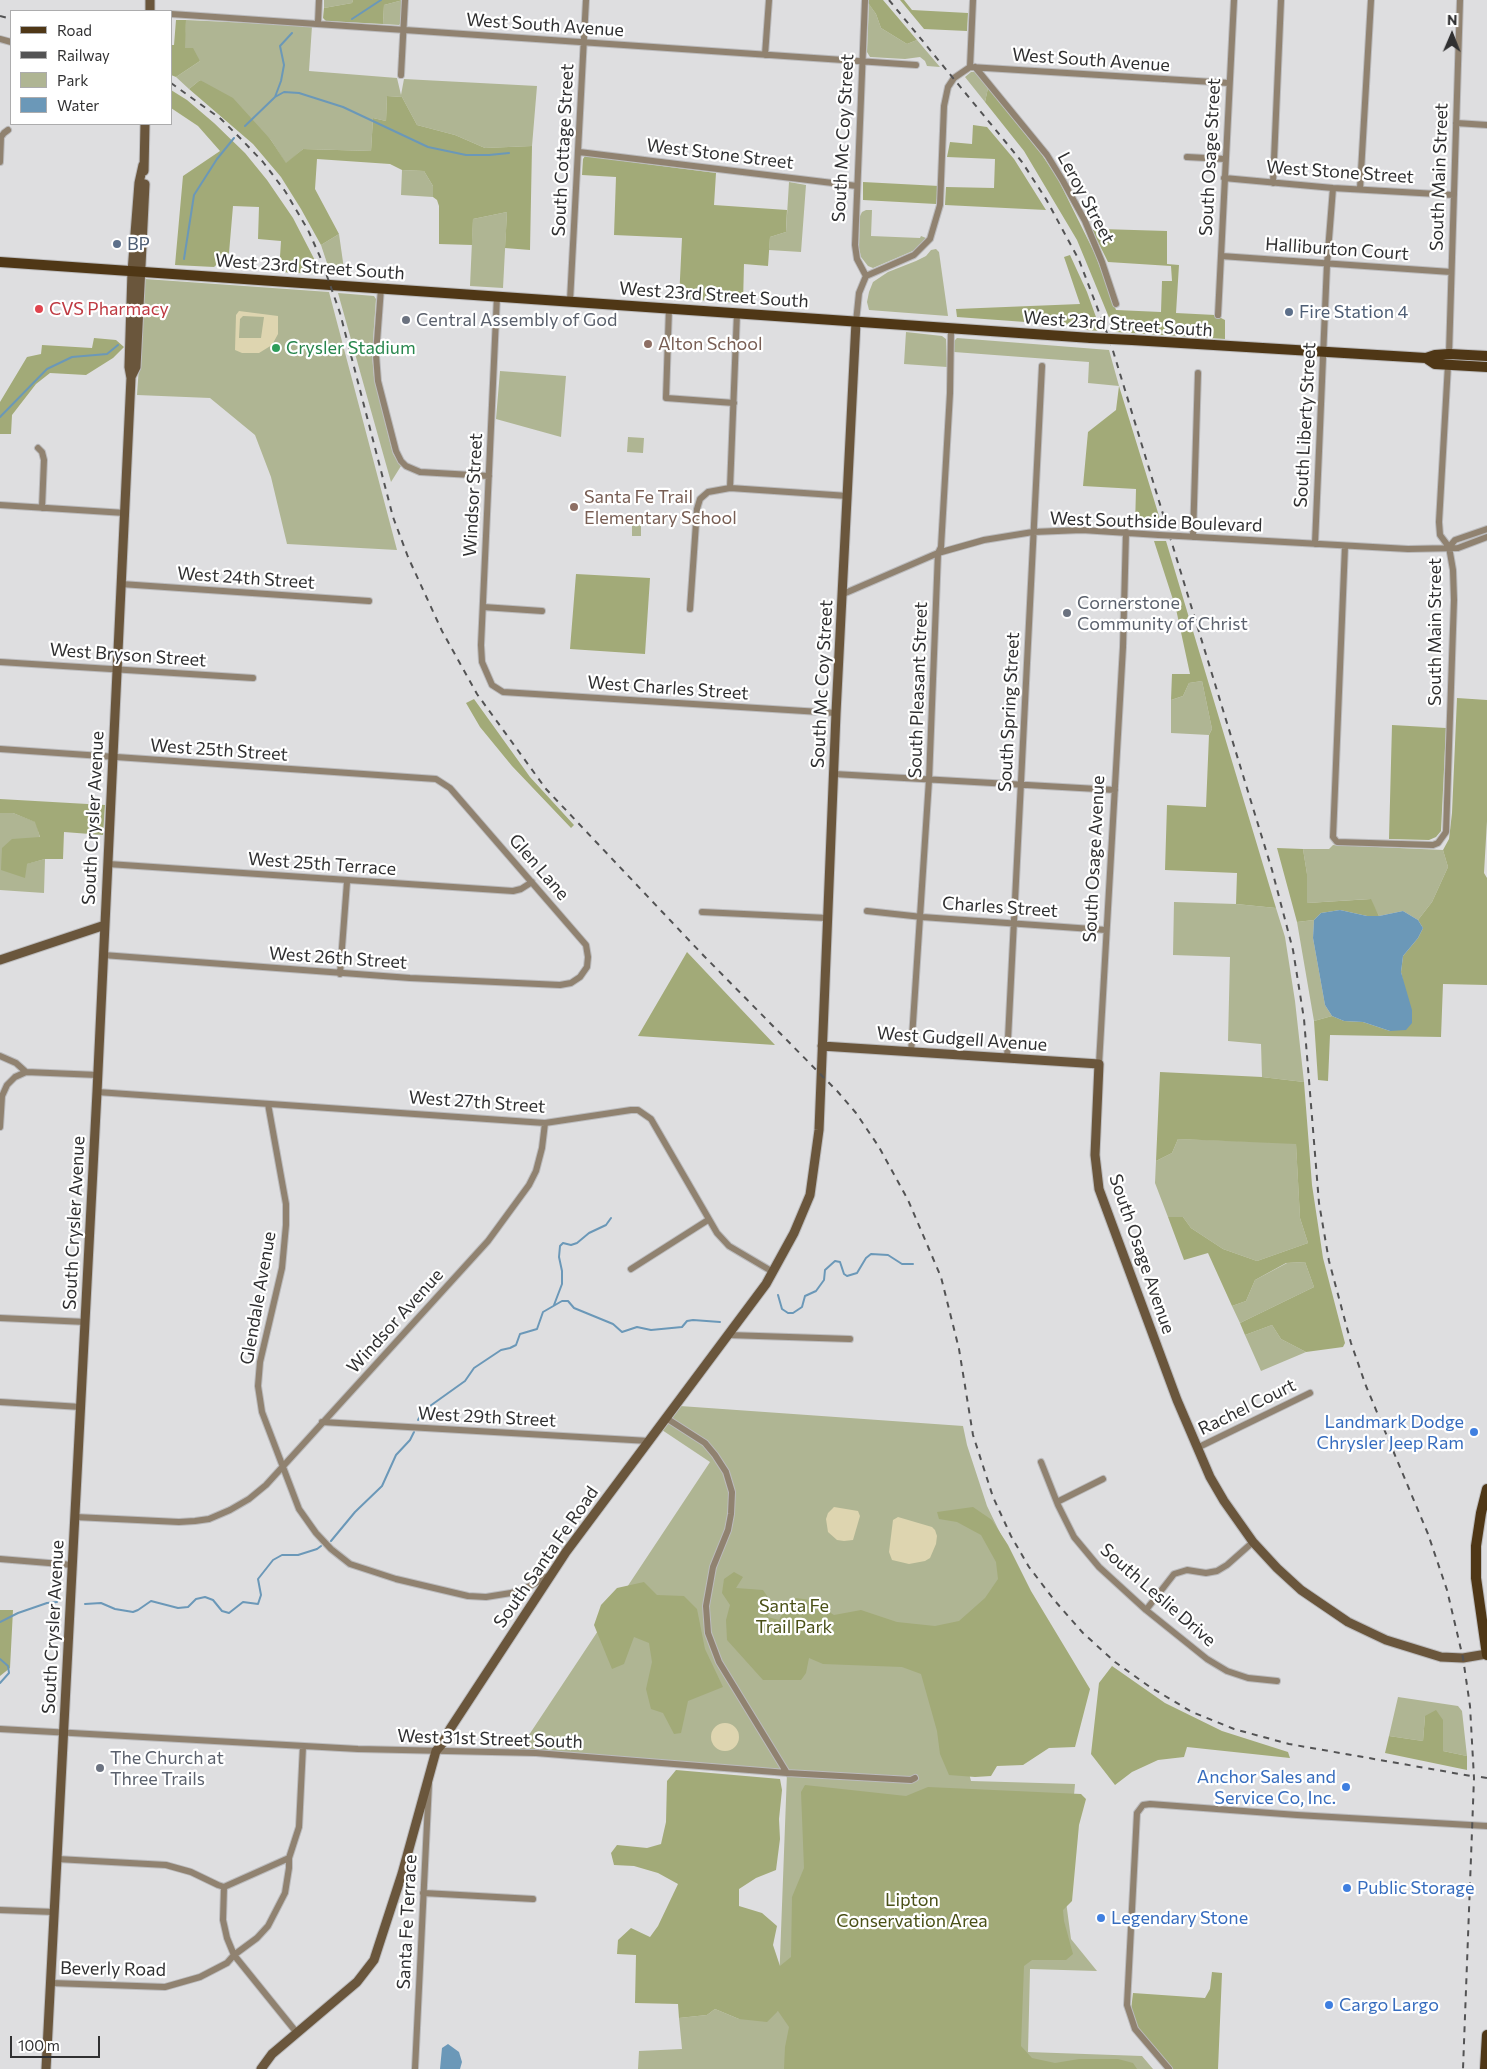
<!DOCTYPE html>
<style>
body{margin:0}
#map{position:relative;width:1487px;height:2069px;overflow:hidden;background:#dedee0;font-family:Commissioner,sans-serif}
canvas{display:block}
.legend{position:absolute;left:10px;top:10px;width:162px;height:115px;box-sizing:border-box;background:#fff;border:1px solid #acacad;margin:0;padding:6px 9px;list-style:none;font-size:15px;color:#303031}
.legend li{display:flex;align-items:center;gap:10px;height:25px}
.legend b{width:25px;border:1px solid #acacad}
.north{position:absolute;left:1427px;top:10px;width:50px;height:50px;-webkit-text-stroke:4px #fff;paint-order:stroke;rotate:1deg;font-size:14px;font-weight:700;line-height:20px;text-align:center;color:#303031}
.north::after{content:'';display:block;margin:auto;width:18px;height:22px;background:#303031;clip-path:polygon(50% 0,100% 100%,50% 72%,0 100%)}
.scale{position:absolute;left:10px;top:2036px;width:90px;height:22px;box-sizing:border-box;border:2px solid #303031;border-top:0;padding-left:6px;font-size:15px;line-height:18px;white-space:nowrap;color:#303031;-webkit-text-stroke:4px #fff;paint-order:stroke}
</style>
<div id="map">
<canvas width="1487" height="2069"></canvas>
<ul class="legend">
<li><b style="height:6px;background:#4f3716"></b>Road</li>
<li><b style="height:6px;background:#535354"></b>Railway</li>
<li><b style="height:14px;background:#afb593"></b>Park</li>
<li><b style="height:14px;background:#6b98b8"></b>Water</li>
</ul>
<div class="north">N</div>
<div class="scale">100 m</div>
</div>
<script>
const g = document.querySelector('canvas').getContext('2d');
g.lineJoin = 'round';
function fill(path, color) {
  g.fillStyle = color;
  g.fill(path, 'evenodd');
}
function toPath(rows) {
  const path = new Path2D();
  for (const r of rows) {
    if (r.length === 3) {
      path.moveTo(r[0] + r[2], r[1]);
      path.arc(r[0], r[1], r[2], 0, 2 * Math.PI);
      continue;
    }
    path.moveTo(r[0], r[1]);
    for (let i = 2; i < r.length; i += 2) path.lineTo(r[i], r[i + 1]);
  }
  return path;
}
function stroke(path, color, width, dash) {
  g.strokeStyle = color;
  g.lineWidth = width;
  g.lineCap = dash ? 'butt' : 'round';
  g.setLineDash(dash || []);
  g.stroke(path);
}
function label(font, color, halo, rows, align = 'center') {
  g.font = font + ' Commissioner,sans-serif';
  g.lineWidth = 4.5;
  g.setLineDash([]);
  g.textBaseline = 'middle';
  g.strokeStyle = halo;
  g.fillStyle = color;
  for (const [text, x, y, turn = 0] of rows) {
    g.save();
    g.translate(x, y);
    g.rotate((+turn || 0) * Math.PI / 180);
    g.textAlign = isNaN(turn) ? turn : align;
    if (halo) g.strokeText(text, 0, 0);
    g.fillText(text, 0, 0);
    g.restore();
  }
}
fill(toPath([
 [324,0,353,0,352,3,324,8],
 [403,0,402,22,399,25,383,24,384,5],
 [869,4,876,14,881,28,907,44,917,40,940,67,927,66,925,61,920,57,905,59,870,57,867,52],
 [186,20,312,26,309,71,397,78,401,95,404,79,537,86,532,146,485,148,455,135,417,125,402,97,387,96,386,121,373,118,371,151,303,149,286,164,271,140,200,80,189,89,176,77,200,61,184,48],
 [971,72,976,72,988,88,985,102,965,77],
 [402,170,424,171,433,186,433,197,401,195],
 [789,182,806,185,801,252,769,250,770,237,786,232],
 [866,210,872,210,871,236,920,238,921,236,926,238,915,250,873,268,868,266,861,257,859,248,860,216,862,212],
 [507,212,503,288,470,286,473,219],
 [339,234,345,276,331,275,321,245],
 [936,249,939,252,948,316,869,310,867,302,869,292,873,282,888,272,916,261,926,256,931,250],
 [145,279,329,292,397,550,287,544,271,477,255,435,210,398,137,395],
 [338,293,374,296,376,299,372,354,374,377,389,438,393,454,401,466,391,482],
 [906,332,942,336,946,339,947,367,904,364],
 [957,338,1109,350,1119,386,1088,383,1089,362,954,352,954,341],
 [500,371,566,376,561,437,496,419],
 [628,437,644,438,643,453,627,452],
 [632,520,641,520,641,536,632,536],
 [1202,681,1212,729,1209,735,1171,733,1171,700,1183,696,1189,683],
 [0,813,13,813,36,822,40,838,26,864,45,859,44,893,0,890],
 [1333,845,1443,850,1448,867,1432,902,1418,920,1403,911,1379,916,1370,899,1307,903,1307,874,1303,849,1329,849],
 [1174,902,1236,904,1276,908,1285,937,1295,1001,1304,1082,1262,1077,1261,1044,1228,1041,1230,957,1173,955],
 [1314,920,1313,938,1325,1005,1332,1016,1314,1021,1297,922],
 [1178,1139,1296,1143,1300,1218,1308,1243,1257,1261,1223,1249,1191,1228,1183,1217,1168,1217,1155,1183,1156,1161,1172,1153],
 [1305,1262,1314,1287,1240,1323,1232,1306,1246,1301,1255,1280,1287,1263],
 [1272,1325,1281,1339,1306,1352,1261,1371,1245,1335],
 [680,1406,963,1426,967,1445,987,1506,1021,1576,941,1662,971,1781,1075,1784,1065,1894,1071,1939,1097,1971,1030,1969,1028,2052,1142,2056,1153,2069,638,2069,639,2051,682,2049,679,2018,707,2015,715,2009,739,2019,778,2011,787,1773,517,1753,710,1462,662,1430],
 [1398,1697,1458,1706,1462,1711,1467,1756,1443,1751,1443,1721,1425,1716,1423,1741,1389,1736]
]), '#afb593');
fill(toPath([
 [353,0,403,0,384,5,383,24,326,21,323,18,324,8,352,3],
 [866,0,883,0,917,40,907,44,881,28,876,14],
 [900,0,904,0,912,10,968,13,967,31,924,29],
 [176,20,186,20,185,48,193,48,200,61,176,77,171,75,171,45,174,45],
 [200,80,233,98,271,140,286,163,303,149,371,151,373,118,386,121,387,96,402,97,417,125,455,135,485,148,532,146,530,250,505,248,507,212,473,219,472,245,439,244,439,206,437,200,433,197,433,186,424,171,402,170,390,164,317,159,315,189,339,234,321,245,301,209,281,177,253,144,189,89],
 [988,88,1042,155,1058,179,1095,254,1116,310,1161,312,1162,281,1172,281,1171,266,1108,262,1092,230,1101,229,1167,231,1167,264,1179,265,1176,313,1215,315,1225,320,1225,339,1115,332,1077,240,1024,151,985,102],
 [171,90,187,100,214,123,245,153,267,180,293,218,322,274,279,272,281,241,258,239,259,207,233,206,229,253,214,267,175,265,183,176,220,151,198,126,171,108],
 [973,125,987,127,1014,159,1046,210,945,205,946,187,994,188,995,159,947,157,950,142,972,144],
 [585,156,716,173,714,205,787,210,786,232,770,237,768,266,744,264,743,303,679,299,682,238,614,235,616,177,582,175,583,159],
 [863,182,939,186,936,204,863,200],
 [1070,255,1087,292,1101,331,1086,330,1080,326,957,317,956,309,1080,304,1064,257],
 [94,338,116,340,124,347,113,358,86,375,50,373,36,384,12,415,11,434,0,434,0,402,27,357,41,354,42,345,92,348],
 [1119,386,1163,529,1135,527,1136,489,1083,486,1088,432,1116,410],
 [1154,541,1166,541,1276,908,1236,904,1237,873,1165,870,1167,805,1206,807,1209,735,1212,729,1202,681,1189,683,1183,696,1171,700,1172,674,1190,674,1176,609],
 [576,574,650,578,645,654,570,649],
 [1457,698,1487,700,1487,821,1484,873,1487,878,1487,985,1443,984,1441,1037,1330,1035,1328,1081,1318,1080,1314,1021,1332,1016,1344,1021,1363,1022,1390,1031,1404,986,1401,972,1403,956,1418,938,1423,928,1418,920,1432,902,1448,867,1443,850,1449,839,1452,813],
 [474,699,530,777,574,825,571,828,512,766,480,727,466,703],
 [1392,725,1446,728,1441,831,1436,837,1429,840,1389,839],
 [0,799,105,805,103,835,64,832,63,859,45,859,27,864,25,878,1,870,2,848,12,839,40,837,35,822,13,813,0,813],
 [1277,848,1303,849,1307,874,1307,903,1371,899,1379,916,1367,916,1340,910,1321,913,1314,920,1297,922],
 [687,952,775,1045,638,1036],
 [1160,1072,1262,1077,1304,1082,1312,1185,1323,1258,1345,1343,1343,1347,1306,1352,1281,1339,1272,1325,1245,1335,1240,1323,1314,1287,1305,1262,1286,1263,1255,1280,1246,1301,1232,1306,1208,1253,1184,1260,1168,1217,1183,1217,1191,1228,1223,1249,1257,1261,1308,1243,1300,1218,1296,1144,1178,1139,1172,1153,1156,1161],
 [973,1507,992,1520,1008,1545,1031,1591,1090,1689,1075,1747,1049,1748,1023,1765,997,1766,991,1776,975,1777,949,1775,940,1754,937,1731,921,1674,902,1667,823,1664,809,1658,806,1673,801,1680,763,1680,727,1640,726,1620,730,1605,722,1593,724,1579,734,1572,743,1577,736,1588,763,1590,771,1602,768,1617,779,1620,787,1605,796,1598,810,1600,834,1615,861,1610,897,1622,935,1626,959,1621,985,1598,998,1579,996,1562,981,1535,957,1522,939,1519,937,1512],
 [644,1582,657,1595,684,1596,697,1609,705,1649,723,1687,688,1701,681,1733,674,1734,663,1713,651,1709,646,1689,652,1662,649,1643,634,1637,624,1664,612,1669,594,1625,601,1605,617,1588],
 [0,1610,13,1610,10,1668,0,1676],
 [1112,1666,1165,1703,1222,1731,1288,1752,1290,1758,1187,1747,1184,1757,1158,1760,1132,1772,1115,1785,1091,1754,1099,1683],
 [1436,1710,1443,1720,1443,1751,1467,1756,1467,1770,1385,1753,1389,1736,1423,1741,1425,1716],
 [676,1770,780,1779,782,1790,779,1819,780,1839,776,1870,756,1878,739,1889,739,1906,762,1913,777,1926,773,1945,780,1966,791,1957,792,1897,804,1868,801,1792,805,1785,906,1796,928,1787,1081,1794,1086,1799,1079,1825,1072,1901,1063,1910,1064,1921,1073,1954,1066,1960,1032,1960,1024,1966,1021,2046,1032,2058,1055,2063,1079,2059,1118,2059,1133,2063,1137,2069,784,2069,785,2047,789,2027,778,2011,767,2022,739,2019,715,2009,707,2015,679,2018,678,2004,635,2003,636,1955,617,1954,618,1940,631,1928,650,1937,658,1926,678,1884,658,1873,634,1866,614,1865,611,1853,617,1845,647,1848,661,1844,666,1822,667,1781],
 [1212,1972,1222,1973,1218,2069,1167,2069,1134,2025,1131,2010,1133,1993,1205,1998,1210,1989]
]), '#a2aa78');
fill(toPath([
 [239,311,278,316,278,334,272,345,259,353,242,353,235,350,236,315],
 [243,316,264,317,261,338,239,338,240,319],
 [834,1507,858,1511,860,1516,853,1540,844,1541,837,1540,828,1532,826,1519,828,1513],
 [898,1517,932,1527,935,1530,937,1536,936,1544,930,1558,925,1561,909,1564,892,1560,889,1552,893,1520],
 [725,1737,14]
]), '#ded5b0');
fill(toPath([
 [1340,910,1367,916,1379,916,1403,911,1418,920,1423,928,1418,938,1403,956,1401,972,1412,1010,1412,1023,1406,1030,1390,1031,1363,1022,1344,1021,1332,1016,1325,1005,1313,938,1314,920,1321,913],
 [448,2044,459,2052,462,2062,460,2069,440,2069,442,2048]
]), '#6b98b8');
stroke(toPath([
 [352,19,381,0],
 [275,97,281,81,284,65,280,46,292,33],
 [245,126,275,97,284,92,299,93,343,107,428,147,466,155,489,155,509,153],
 [184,259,194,195,217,159,234,138],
 [0,417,47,369,72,357,107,354,118,345],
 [778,1295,782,1309,788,1313,793,1313,802,1307,805,1296,816,1291,824,1280,825,1270,835,1261,840,1262,844,1274,847,1276,857,1273,866,1258,871,1254,888,1255,902,1264,913,1264],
 [554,1305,562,1284,562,1271,559,1257,560,1246,563,1243,571,1245,577,1243,589,1233,606,1225,611,1218],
 [418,1420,423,1411,465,1381,474,1368,501,1350,510,1348,516,1345,520,1334,537,1329,543,1312,562,1301,568,1301,574,1308,613,1324,622,1332,637,1327,651,1330,682,1327,687,1321,693,1320,720,1322],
 [331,1541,355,1512,382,1486,396,1455,410,1440,414,1432],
 [85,1604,101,1603,115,1609,133,1612,138,1610,151,1601,178,1608,188,1607,196,1599,205,1597,213,1600,222,1611,229,1613,243,1602,258,1604,261,1595,258,1579,273,1560,282,1555,298,1555,317,1549,321,1546],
 [0,1622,18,1613,47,1603,57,1602],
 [0,1659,8,1666,9,1673,0,1683]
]), '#6b98b8', 2);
const street = toPath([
 [865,0,855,245,857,259,866,276],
 [171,14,916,65],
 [318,23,319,0],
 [0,39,11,42],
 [765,55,769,0],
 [970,67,973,0],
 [975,67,1047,155,1063,181,1085,221,1102,262,1116,304],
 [401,75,405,0],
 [1456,123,1487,125],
 [579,152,857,186],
 [1187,157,1225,159],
 [0,162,1,137,4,133,8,130],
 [1224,178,1333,188,1454,195],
 [1273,183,1281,0],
 [1360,189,1371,0],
 [1221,256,1451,272],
 [381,288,376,355,378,381,396,451,401,461,406,466,420,472,489,476],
 [497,296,481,645,482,662,492,685,503,692,836,713],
 [570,301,586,0],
 [669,308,666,398,734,403],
 [1218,315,1234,0],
 [856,322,859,293,866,276,914,255,930,239,940,205,944,106,948,87,954,78,970,67,1229,83],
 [1449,354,1460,0],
 [38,448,42,452,44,460,42,508],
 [730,488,737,313],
 [0,505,125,513],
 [1179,536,1408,549,1458,548,1487,537],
 [1193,537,1198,373],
 [1315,544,1327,264,1333,188],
 [1345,546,1333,837,1337,842,1433,845,1438,843,1446,832,1454,600,1453,570,1449,547,1440,535,1439,522,1448,365],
 [1449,547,1455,540,1487,529],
 [121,584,369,601],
 [843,594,938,553,984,540,1033,532,1082,530,1159,535],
 [483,607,542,611],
 [690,609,697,509,700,499,708,492,730,488,848,496],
 [0,662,253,678],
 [0,749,436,779,450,788,586,945,588,957,587,967,580,977,571,983,560,985,410,978,103,955],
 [834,774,1115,790],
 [108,864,513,891,521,889,532,882],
 [867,911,922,917,1106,930],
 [702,912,827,918],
 [340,974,347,882],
 [911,1053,929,780,938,553,941,547,950,393,951,329],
 [0,1056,16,1063,26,1072,98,1075],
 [1007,1059,1042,366],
 [1099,1064,1123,647,1126,532],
 [97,1092,545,1123,631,1110,638,1110,651,1119,717,1233,729,1246,773,1272],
 [268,1104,286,1204,286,1225,282,1268,260,1362,258,1386,262,1412,299,1509,316,1533,331,1549,350,1564,396,1579,468,1596,486,1597,511,1593,530,1586,550,1575],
 [0,1127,2,1096,7,1085,15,1077,26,1072],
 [631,1269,708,1220],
 [0,1318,86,1322],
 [728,1335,850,1339],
 [0,1402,81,1407],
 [666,1418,705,1443,715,1455,726,1472,732,1492,731,1514,728,1530,713,1567,706,1606,708,1633,719,1662,787,1773],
 [322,1422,649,1441],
 [1197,1448,1310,1393],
 [1041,1462,1058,1505,1074,1537,1099,1567,1146,1610,1207,1659,1227,1671,1248,1678,1277,1681],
 [1057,1502,1103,1479],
 [75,1517,179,1522,195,1521,209,1519,230,1510,249,1499,266,1485,488,1241,529,1185,536,1171,542,1148,545,1123],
 [0,1559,73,1565],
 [1146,1610,1174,1574,1187,1570,1206,1573,1217,1571,1227,1565,1253,1542],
 [0,1729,358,1749,536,1753,787,1773,911,1780,915,1778],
 [57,1859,166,1865,191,1872,218,1885,224,1887,289,1858],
 [224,1887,223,1920,227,1938,234,1955,297,2033],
 [423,1893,533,1899],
 [0,1910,54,1912],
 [51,1983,165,1987,200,1977,227,1963,234,1955,257,1938,268,1926,285,1893,289,1868,289,1858,299,1827,303,1746],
 [415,2069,429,1783],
 [1169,2069,1135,2029,1127,2005,1137,1813,1143,1805,1150,1804,1297,1815,1487,1826]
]);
const secondary = toPath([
 [150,11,150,0],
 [144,171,145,124],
 [131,377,136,367,145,184],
 [0,960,105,925],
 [822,1046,1099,1064,1095,1155,1099,1189,1177,1400,1210,1477,1224,1501,1253,1542,1277,1568,1301,1590,1348,1622,1386,1640,1441,1657,1463,1658,1487,1654],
 [46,2069,97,1092,131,378,129,367,132,272,139,183,143,165],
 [261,2069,272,2054,357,1982,374,1960,402,1874,436,1751,442,1744,450,1729,566,1552,766,1284,794,1233,810,1195,819,1130,836,713,856,322]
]);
const primary = toPath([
 [0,262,1091,338],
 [1132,340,1426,358,1435,355,1449,354,1487,356],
 [1426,358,1435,364,1487,367],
 [1487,1489,1481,1513,1476,1546,1476,1578,1487,1655],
 [1485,2069,1487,2035]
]);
stroke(street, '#bbbbbd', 8);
stroke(secondary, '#bbbbbd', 11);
stroke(primary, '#bbbbbd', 12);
stroke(street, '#908270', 6);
stroke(secondary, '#6a563c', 9);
stroke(primary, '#4f3716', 10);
stroke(toPath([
 [889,0,1022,162,1046,199,1079,260,1110,341,1272,870,1293,950,1304,1019,1319,1203,1329,1261,1351,1343,1366,1386,1428,1534,1447,1590,1463,1658,1470,1706,1474,1778,1463,2069],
 [0,16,11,19],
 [171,83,221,119,242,140,263,162,285,191,308,230,321,259,340,313,393,517,408,557,442,631,477,694,546,789,703,955,838,1092,856,1113,879,1147,908,1200,941,1277,959,1349,973,1435,993,1497,1011,1536,1029,1567,1055,1601,1083,1633,1115,1662,1150,1687,1192,1712,1234,1729,1289,1744,1471,1776],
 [1481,1777,1487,1778]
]), '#535354', 2, [6, 6]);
const streetBridge = toPath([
 [1159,535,1179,536]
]);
const primaryBridge = toPath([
 [1091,338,1132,340]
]);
stroke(streetBridge, '#bbbbbd', 8, []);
stroke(primaryBridge, '#bbbbbd', 12, []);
stroke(streetBridge, '#908270', 6);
stroke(primaryBridge, '#4f3716', 10);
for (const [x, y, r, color] of [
 [117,244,5,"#5c6f8a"],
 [39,309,5,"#e0444e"],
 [1289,312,5,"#5c6f8a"],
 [406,320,5,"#6b7280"],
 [648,344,5,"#8d6e63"],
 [276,348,5,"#2e9e5b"],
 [574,507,5,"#8d6e63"],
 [1067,613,5,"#6b7280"],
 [1474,1432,5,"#3f7fe0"],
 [100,1768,5,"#6b7280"],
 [1346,1787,5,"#3f7fe0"],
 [1347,1888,5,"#3f7fe0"],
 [1101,1918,5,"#3f7fe0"],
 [1329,2005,5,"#3f7fe0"]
]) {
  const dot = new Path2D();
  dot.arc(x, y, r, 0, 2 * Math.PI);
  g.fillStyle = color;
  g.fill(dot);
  stroke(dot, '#fff', 2);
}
label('18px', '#303031', '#fff', [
 ["West South Avenue",545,25,4],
 ["West South Avenue",1091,60,4],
 ["South Mc Coy Street",843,138,-87],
 ["South Cottage Street",563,150,-87],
 ["West Stone Street",720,154,7],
 ["South Osage Street",1210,157,-87],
 ["West Stone Street",1340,172,4],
 ["South Main Street",1439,177,-88],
 ["Leroy Street",1086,198,62],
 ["Halliburton Court",1337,249,4],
 ["West 23rd Street South",310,267,4],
 ["West 23rd Street South",714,295,4],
 ["West 23rd Street South",1118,324,4],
 ["South Liberty Street",1305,425,-87],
 ["Windsor Street",473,495,-87],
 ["West Southside Boulevard",1156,522,2],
 ["West 24th Street",246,578,4],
 ["South Main Street",1435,632,-90],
 ["West Bryson Street",128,655,4],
 ["South Mc Coy Street",822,684,-87],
 ["West Charles Street",668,688,4],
 ["South Pleasant Street",918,690,-88],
 ["South Spring Street",1009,712,-87],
 ["West 25th Street",219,750,4],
 ["South Crysler Avenue",93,818,-87],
 ["South Osage Avenue",1094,859,-87],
 ["West 25th Terrace",322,864,4],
 ["Glen Lane",539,867,49],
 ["Charles Street",1000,907,4],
 ["West 26th Street",338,958,4],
 ["West Gudgell Avenue",962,1039,4],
 ["West 27th Street",477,1102,4],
 ["South Crysler Avenue",74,1223,-87],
 ["South Osage Avenue",1142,1254,71],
 ["Glendale Avenue",258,1298,-80],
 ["Windsor Avenue",395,1321,-48],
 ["Rachel Court",1247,1407,-26],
 ["West 29th Street",487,1417,3],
 ["South Santa Fe Road",546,1557,-55],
 ["South Leslie Drive",1158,1595,41],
 ["South Crysler Avenue",53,1627,-87],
 ["West 31st Street South",490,1739,2],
 ["Santa Fe Terrace",407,1922,-87],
 ["Beverly Road",113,1969,1]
]);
label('18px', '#4e5e75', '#fff', [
 ["BP",127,244],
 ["Fire Station 4",1299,312]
], 'left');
label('18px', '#be3a42', '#fff', [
 ["CVS Pharmacy",49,309]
], 'left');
label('18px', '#5b616d', '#fff', [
 ["Central Assembly of God",416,320],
 ["Cornerstone",1077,603],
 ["Community of Christ",1077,624],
 ["The Church at",110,1758],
 ["Three Trails",110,1779]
], 'left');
label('18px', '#785e54', '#fff', [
 ["Alton School",658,344],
 ["Santa Fe Trail",584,497],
 ["Elementary School",584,518]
], 'left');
label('18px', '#27864d', '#fff', [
 ["Crysler Stadium",286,348]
], 'left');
label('18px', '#366cbe', '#fff', [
 ["Landmark Dodge",1464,1422,"right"],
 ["Chrysler Jeep Ram",1464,1443,"right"],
 ["Anchor Sales and",1336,1777,"right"],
 ["Service Co, Inc.",1336,1798,"right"],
 ["Public Storage",1357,1888],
 ["Legendary Stone",1111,1918],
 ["Cargo Largo",1339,2005]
], 'left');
label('18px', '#4a5017', '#fff', [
 ["Santa Fe",794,1606],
 ["Trail Park",794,1627],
 ["Lipton",912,1900],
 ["Conservation Area",912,1921]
]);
</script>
